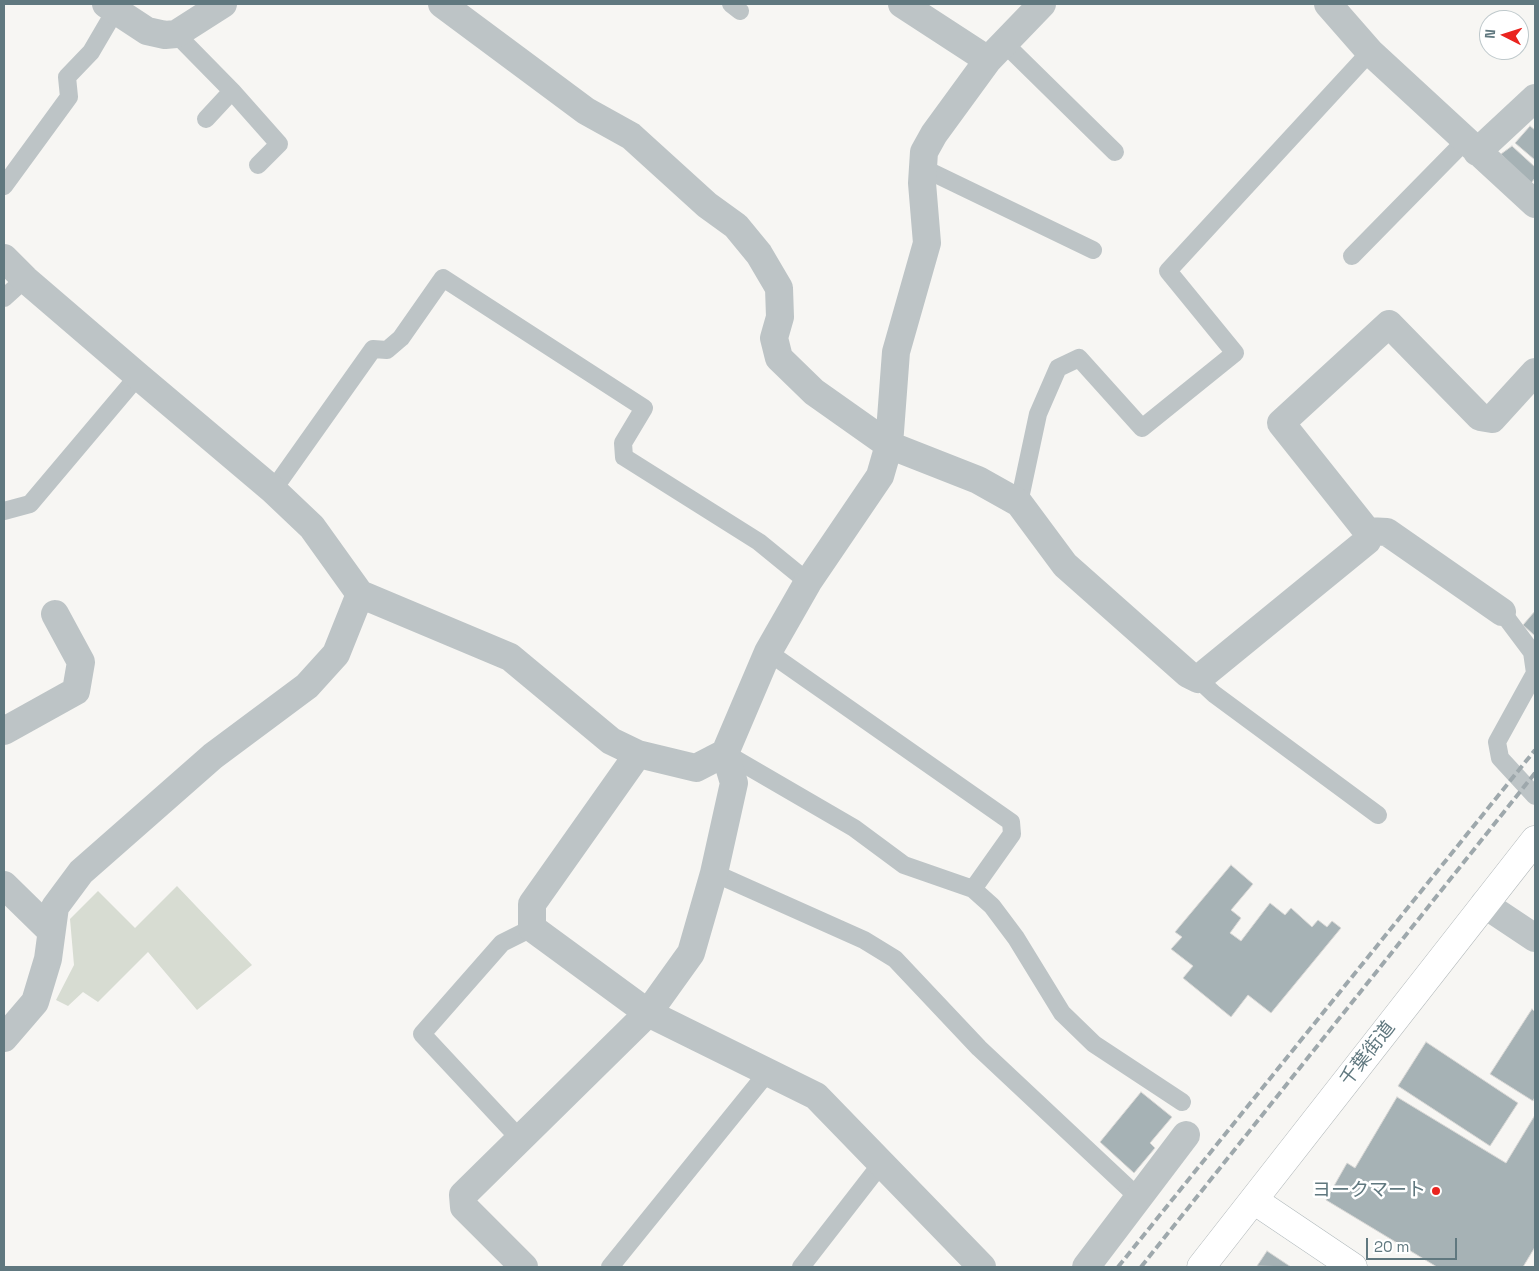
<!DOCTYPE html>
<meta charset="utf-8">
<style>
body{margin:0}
#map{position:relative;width:1539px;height:1271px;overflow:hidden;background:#f7f6f3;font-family:"Space Grotesk",sans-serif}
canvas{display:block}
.frame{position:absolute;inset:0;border:5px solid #60787f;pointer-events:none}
.north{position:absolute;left:1479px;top:10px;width:50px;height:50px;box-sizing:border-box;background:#fff;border:1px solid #bfc9cc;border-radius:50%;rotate:275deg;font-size:14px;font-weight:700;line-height:20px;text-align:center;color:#60787f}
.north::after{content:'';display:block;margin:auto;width:18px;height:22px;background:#ea241f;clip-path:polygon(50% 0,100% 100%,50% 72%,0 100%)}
.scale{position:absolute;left:1366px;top:1238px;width:91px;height:22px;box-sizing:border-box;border:2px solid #60787f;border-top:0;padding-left:6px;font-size:15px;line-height:18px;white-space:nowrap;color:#60787f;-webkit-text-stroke:4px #fff;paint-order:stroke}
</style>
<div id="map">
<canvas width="1539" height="1271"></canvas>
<div class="frame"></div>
<div class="north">N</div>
<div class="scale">20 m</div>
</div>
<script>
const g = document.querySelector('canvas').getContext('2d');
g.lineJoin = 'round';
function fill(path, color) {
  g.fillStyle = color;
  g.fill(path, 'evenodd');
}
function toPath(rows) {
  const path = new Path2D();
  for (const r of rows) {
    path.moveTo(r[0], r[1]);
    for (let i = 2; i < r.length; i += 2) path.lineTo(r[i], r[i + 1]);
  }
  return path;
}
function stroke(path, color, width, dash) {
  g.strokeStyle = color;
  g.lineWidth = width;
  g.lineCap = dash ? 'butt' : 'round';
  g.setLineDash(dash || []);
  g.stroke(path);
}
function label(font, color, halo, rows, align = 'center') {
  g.font = font + ' "Space Grotesk","Noto Sans JP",sans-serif';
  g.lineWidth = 5;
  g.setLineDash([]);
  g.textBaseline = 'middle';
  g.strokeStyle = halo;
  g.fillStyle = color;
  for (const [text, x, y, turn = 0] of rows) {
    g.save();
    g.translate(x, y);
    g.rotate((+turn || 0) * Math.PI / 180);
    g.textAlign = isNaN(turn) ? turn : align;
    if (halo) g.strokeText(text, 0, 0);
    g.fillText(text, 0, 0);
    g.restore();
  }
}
fill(toPath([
 [177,886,252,965,197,1010,148,952,98,1002,83,992,68,1006,56,1000,74,965,70,919,98,891,135,928]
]), '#d7dcd2');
const building = toPath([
 [1530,126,1535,130,1535,160,1515,143,1530,126],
 [1512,146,1535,167,1535,178,1529,186,1501,154,1512,146],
 [1535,611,1535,636,1523,625,1535,611],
 [1231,865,1253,884,1231,910,1241,918,1230,933,1241,941,1270,903,1285,915,1291,908,1312,927,1318,920,1327,927,1332,921,1341,928,1271,1013,1248,995,1231,1017,1183,978,1193,966,1171,949,1182,937,1175,932,1231,865],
 [1532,1009,1535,1012,1535,1097,1533,1101,1490,1074,1532,1009],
 [1426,1042,1518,1103,1490,1146,1398,1086,1426,1042],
 [1141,1092,1172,1117,1150,1143,1155,1148,1134,1173,1100,1142,1141,1092],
 [1397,1097,1506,1163,1535,1115,1535,1247,1523,1267,1437,1267,1326,1200,1347,1163,1355,1168,1397,1097],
 [1267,1251,1291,1267,1257,1266,1267,1251]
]);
fill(building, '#a6b2b5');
stroke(building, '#d8d7d5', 1);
const secondary = toPath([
 [1255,1201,1353,1267]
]);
const highway = toPath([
 [1201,1267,1535,840]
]);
stroke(secondary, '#afb8bb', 29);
stroke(highway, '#b2b8ba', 29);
stroke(toPath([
 [731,4,740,11],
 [176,34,232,91,206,119],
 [1004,43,1115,152],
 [232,91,279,144,258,165],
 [923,168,1093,250],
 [4,186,69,97,67,77,91,52,115,11],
 [1352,256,1465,141],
 [4,298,25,279],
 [273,490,373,349,387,350,401,338,443,278,644,408,623,443,624,457,759,542,808,582],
 [1019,503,1038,414,1058,368,1079,358,1142,428,1235,353,1168,271,1370,52],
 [4,511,30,504,138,376],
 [1502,612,1532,652,1535,673,1497,742,1500,758,1535,796],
 [768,652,1011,822,1012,834,973,889],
 [1198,679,1214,694,1378,815],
 [725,753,854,828,904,865,973,889,992,906,1016,938,1062,1013,1094,1044,1182,1102],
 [714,873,864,940,895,959,979,1048,1139,1198],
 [520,1139,422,1034,502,943,532,928],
 [610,1267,767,1073],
 [801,1267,881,1164]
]), '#bdc4c6', 18);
stroke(toPath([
 [106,4,147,31,165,35,176,34,223,4],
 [442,4,586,111,631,136,707,205,736,226,759,254,779,288,780,317,774,338,779,358,814,392,889,445,978,480,1019,503,1065,565,1188,674,1198,679,1367,541,1367,531,1281,423,1389,324,1480,417,1492,419,1535,372],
 [902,4,988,60],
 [1328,4,1370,52,1535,204],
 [1477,152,1535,98],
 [4,258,25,279,138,376,273,490,312,527,360,594,510,657,611,741,638,754,696,768,725,753],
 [1367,531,1387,532,1502,612],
 [4,731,76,691,81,662,55,614],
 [638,754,532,904,532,928,648,1013,816,1096,982,1267],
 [4,885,51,931],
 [1484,904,1535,938],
 [4,1038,35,1002,48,959,55,907,81,872,213,756,307,686,336,654,360,594],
 [524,1267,464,1207,463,1195,648,1013,691,953,714,873,734,783,725,753,768,652,808,582,880,476,889,445,896,352,927,243,922,183,924,152,934,134,988,60,1042,4],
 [1086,1267,1186,1135]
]), '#bdc4c6', 28);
stroke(secondary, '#fff', 28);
stroke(highway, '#fff', 28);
stroke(toPath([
 [1118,1267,1535,750],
 [1141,1267,1535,773]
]), '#9ea8ac', 4, [8, 4]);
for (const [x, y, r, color] of [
 [1436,1191,5,"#ea241f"]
]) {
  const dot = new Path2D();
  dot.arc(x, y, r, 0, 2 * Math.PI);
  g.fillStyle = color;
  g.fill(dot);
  stroke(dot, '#fff', 2);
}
label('19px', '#60787f', '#fff', [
 ["千葉街道",1368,1054,-52]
]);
label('19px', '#60787f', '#fff', [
 ["ヨークマート",1426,1191]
], 'right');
</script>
